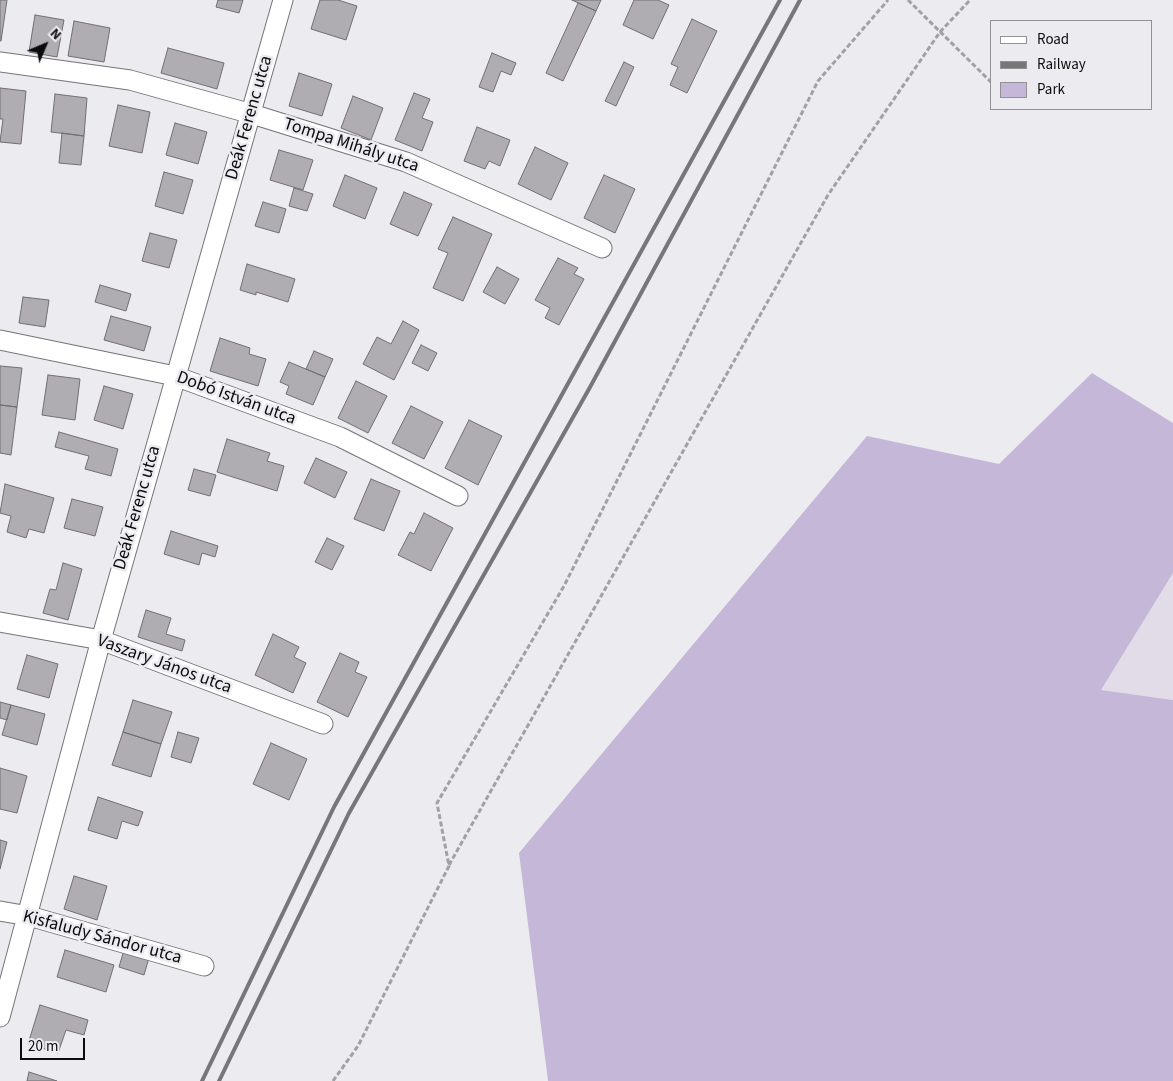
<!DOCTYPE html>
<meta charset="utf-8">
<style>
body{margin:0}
#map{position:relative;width:1173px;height:1081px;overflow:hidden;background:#ecebef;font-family:"Source Sans 3",sans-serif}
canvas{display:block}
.legend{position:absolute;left:990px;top:20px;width:162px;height:90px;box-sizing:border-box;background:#ecebef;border:1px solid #929194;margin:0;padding:6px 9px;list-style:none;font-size:15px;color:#0b0b0c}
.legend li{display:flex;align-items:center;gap:10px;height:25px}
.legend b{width:25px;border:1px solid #929194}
.north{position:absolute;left:20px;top:20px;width:50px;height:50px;-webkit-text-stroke:4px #ecebef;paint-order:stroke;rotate:45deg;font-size:14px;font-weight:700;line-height:20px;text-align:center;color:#0b0b0c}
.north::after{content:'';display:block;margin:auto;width:18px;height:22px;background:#0b0b0c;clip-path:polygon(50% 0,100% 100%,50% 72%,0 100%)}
.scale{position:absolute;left:20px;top:1038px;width:65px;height:22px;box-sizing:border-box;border:2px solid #0b0b0c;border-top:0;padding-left:6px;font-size:15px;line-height:18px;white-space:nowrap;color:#0b0b0c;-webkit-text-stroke:4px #ecebef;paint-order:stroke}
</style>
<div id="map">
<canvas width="1173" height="1081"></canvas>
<ul class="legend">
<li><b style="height:6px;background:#fff"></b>Road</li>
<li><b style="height:6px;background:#777779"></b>Railway</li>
<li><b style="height:14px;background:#c4b7d7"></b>Park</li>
</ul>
<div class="north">N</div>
<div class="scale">20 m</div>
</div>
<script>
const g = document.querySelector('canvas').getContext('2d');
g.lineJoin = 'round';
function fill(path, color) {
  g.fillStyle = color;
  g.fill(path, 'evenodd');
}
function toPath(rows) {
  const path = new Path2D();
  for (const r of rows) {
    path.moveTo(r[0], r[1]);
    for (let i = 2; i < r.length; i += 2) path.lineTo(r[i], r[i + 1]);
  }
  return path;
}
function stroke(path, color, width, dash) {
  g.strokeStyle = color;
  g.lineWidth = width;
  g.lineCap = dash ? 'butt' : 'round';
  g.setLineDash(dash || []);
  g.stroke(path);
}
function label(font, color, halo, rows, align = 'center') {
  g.font = font + ' "Source Sans 3",sans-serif';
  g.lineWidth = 5;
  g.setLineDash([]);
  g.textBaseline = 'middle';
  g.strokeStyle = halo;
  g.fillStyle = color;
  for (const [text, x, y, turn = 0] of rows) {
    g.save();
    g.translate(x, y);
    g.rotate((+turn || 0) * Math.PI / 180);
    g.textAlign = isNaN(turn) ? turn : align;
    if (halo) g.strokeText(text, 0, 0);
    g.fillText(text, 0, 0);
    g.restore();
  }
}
fill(toPath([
 [1173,573,1173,700,1101,690]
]), '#e1dce8');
fill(toPath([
 [1092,373,1173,423,1173,573,1101,690,1173,700,1173,1081,548,1081,519,853,867,436,999,464]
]), '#c4b7d7');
const building = toPath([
 [0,0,7,0,1,41,0,41,0,0],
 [218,0,243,0,239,13,216,7,218,0],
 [320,0,338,0,357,6,346,40,311,29,320,0],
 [572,0,601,0,596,11,572,0],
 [634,0,658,0,669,5,653,39,623,25,634,0],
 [578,3,596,11,563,81,546,73,578,3],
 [35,15,64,20,57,57,29,52,35,15],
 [692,19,717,31,687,93,670,85,678,67,671,64,692,19],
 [74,21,110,28,104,62,68,56,74,21],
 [168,48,224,63,217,89,161,73,168,48],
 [492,53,516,63,511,75,501,71,493,92,479,87,492,53],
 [624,62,634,67,616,106,605,101,624,62],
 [299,73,332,84,322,116,289,106,299,73],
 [0,88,26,91,21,144,0,142,3,119,0,119,0,88],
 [414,93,430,99,422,118,433,122,422,151,395,140,414,93],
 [55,94,87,98,84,136,51,132,55,94],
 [353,96,383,108,371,140,341,128,353,96],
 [118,105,150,112,142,153,109,146,118,105],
 [175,123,207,132,198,164,166,155,175,123],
 [477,127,510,140,500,166,489,161,485,169,464,161,477,127],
 [62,133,84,136,81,165,59,163,62,133],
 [535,147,568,163,551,200,518,184,535,147],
 [279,150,313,160,303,190,270,180,279,150],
 [164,172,193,180,183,214,155,206,164,172],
 [345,175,377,188,365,219,333,206,345,175],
 [604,175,635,189,615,233,584,218,604,175],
 [294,188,313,194,307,211,289,206,294,188],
 [404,192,432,204,418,236,390,224,404,192],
 [263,202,286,209,279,233,255,226,263,202],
 [453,217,492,234,463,301,433,288,448,253,438,249,453,217],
 [150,233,177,240,169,268,142,261,150,233],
 [558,258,578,268,574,274,584,279,559,325,545,318,550,308,535,300,558,258],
 [247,264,295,279,288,302,256,292,256,295,240,290,247,264],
 [497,267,519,279,505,304,483,292,497,267],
 [100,285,131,294,126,311,95,302,100,285],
 [23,297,49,300,45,327,19,323,23,297],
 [111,316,151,327,144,351,104,340,111,316],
 [403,321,419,330,394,380,363,364,377,337,391,344,403,321],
 [220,338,250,348,249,354,266,359,258,386,210,371,220,338],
 [421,345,437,353,428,371,412,363,421,345],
 [314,351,333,359,325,377,306,369,314,351],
 [289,362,325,377,313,405,286,394,289,386,280,382,289,362],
 [0,366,22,368,17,407,0,405,0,366],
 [48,375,80,379,75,420,42,415,48,375],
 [356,381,387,396,368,433,338,418,356,381],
 [104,386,133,394,123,429,94,420,104,386],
 [0,405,17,407,11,455,0,453,0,405],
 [411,406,443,422,424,459,392,443,411,406],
 [469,420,502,436,478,485,445,468,469,420],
 [59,432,118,449,111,476,85,469,89,456,55,447,59,432],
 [227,439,270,453,267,461,284,466,277,491,217,472,227,439],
 [316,458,347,472,335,498,304,483,316,458],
 [194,469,216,475,210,496,188,490,194,469],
 [371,479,400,491,384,531,354,519,371,479],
 [5,484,54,498,44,533,29,529,26,538,7,532,11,516,0,513,5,484],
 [72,499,103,507,95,536,64,528,72,499],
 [424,513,453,528,431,571,398,555,410,532,414,534,424,513],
 [171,531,218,546,215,557,202,553,199,565,164,554,171,531],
 [327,538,344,546,332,570,315,562,327,538],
 [63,563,82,569,68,620,43,613,50,589,56,590,63,563],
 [146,610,171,618,166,634,185,640,182,651,138,637,146,610],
 [273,634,299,647,294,657,306,663,293,693,255,675,273,634],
 [340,653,359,662,355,672,367,677,348,717,317,702,340,653],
 [27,655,58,664,49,698,17,689,27,655],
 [133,700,172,712,161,744,123,732,133,700],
 [0,702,11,705,7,720,0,718,0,702],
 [11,705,45,714,37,745,2,735,11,705],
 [123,732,161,744,151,777,112,765,123,732],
 [178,732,199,738,191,763,171,757,178,732],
 [271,743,307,759,289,800,253,784,271,743],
 [0,768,27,776,17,813,0,809,0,768],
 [98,797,143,812,138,826,122,821,117,839,88,830,98,797],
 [0,840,7,842,0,869,0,840],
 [74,876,107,886,97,920,64,909,74,876],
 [65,950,114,965,106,992,57,977,65,950],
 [124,950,149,958,144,975,119,967,124,950],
 [40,1005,88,1020,84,1035,66,1030,58,1053,28,1044,40,1005],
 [29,1072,57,1081,27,1081,29,1072]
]);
fill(building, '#afadb1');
stroke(building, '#706f73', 1);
const street = toPath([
 [0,62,130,80,252,114,406,162,602,248],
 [0,340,175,376,340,437,458,496],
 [0,622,101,640,323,724],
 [0,911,29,916,204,966],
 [0,1017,101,640,283,0]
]);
stroke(street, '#757377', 21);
stroke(toPath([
 [908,0,992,83],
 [449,865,828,195,940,32,970,0],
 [333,1081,358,1046,449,866,437,803,564,586,818,81,888,0]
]), '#a1a1a4', 3, [5, 2.5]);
stroke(street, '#fff', 19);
stroke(toPath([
 [202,1081,334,807,780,0],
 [219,1081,349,813,589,389,800,0]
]), '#777779', 4);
label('18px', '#0b0b0c', '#ecebef', [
 ["Deák Ferenc utca",250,118,-74],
 ["Tompa Mihály utca",351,146,18],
 ["Dobó István utca",236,399,20],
 ["Deák Ferenc utca",138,508,-74],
 ["Vaszary János utca",164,665,20],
 ["Kisfaludy Sándor utca",102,938,15]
]);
</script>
